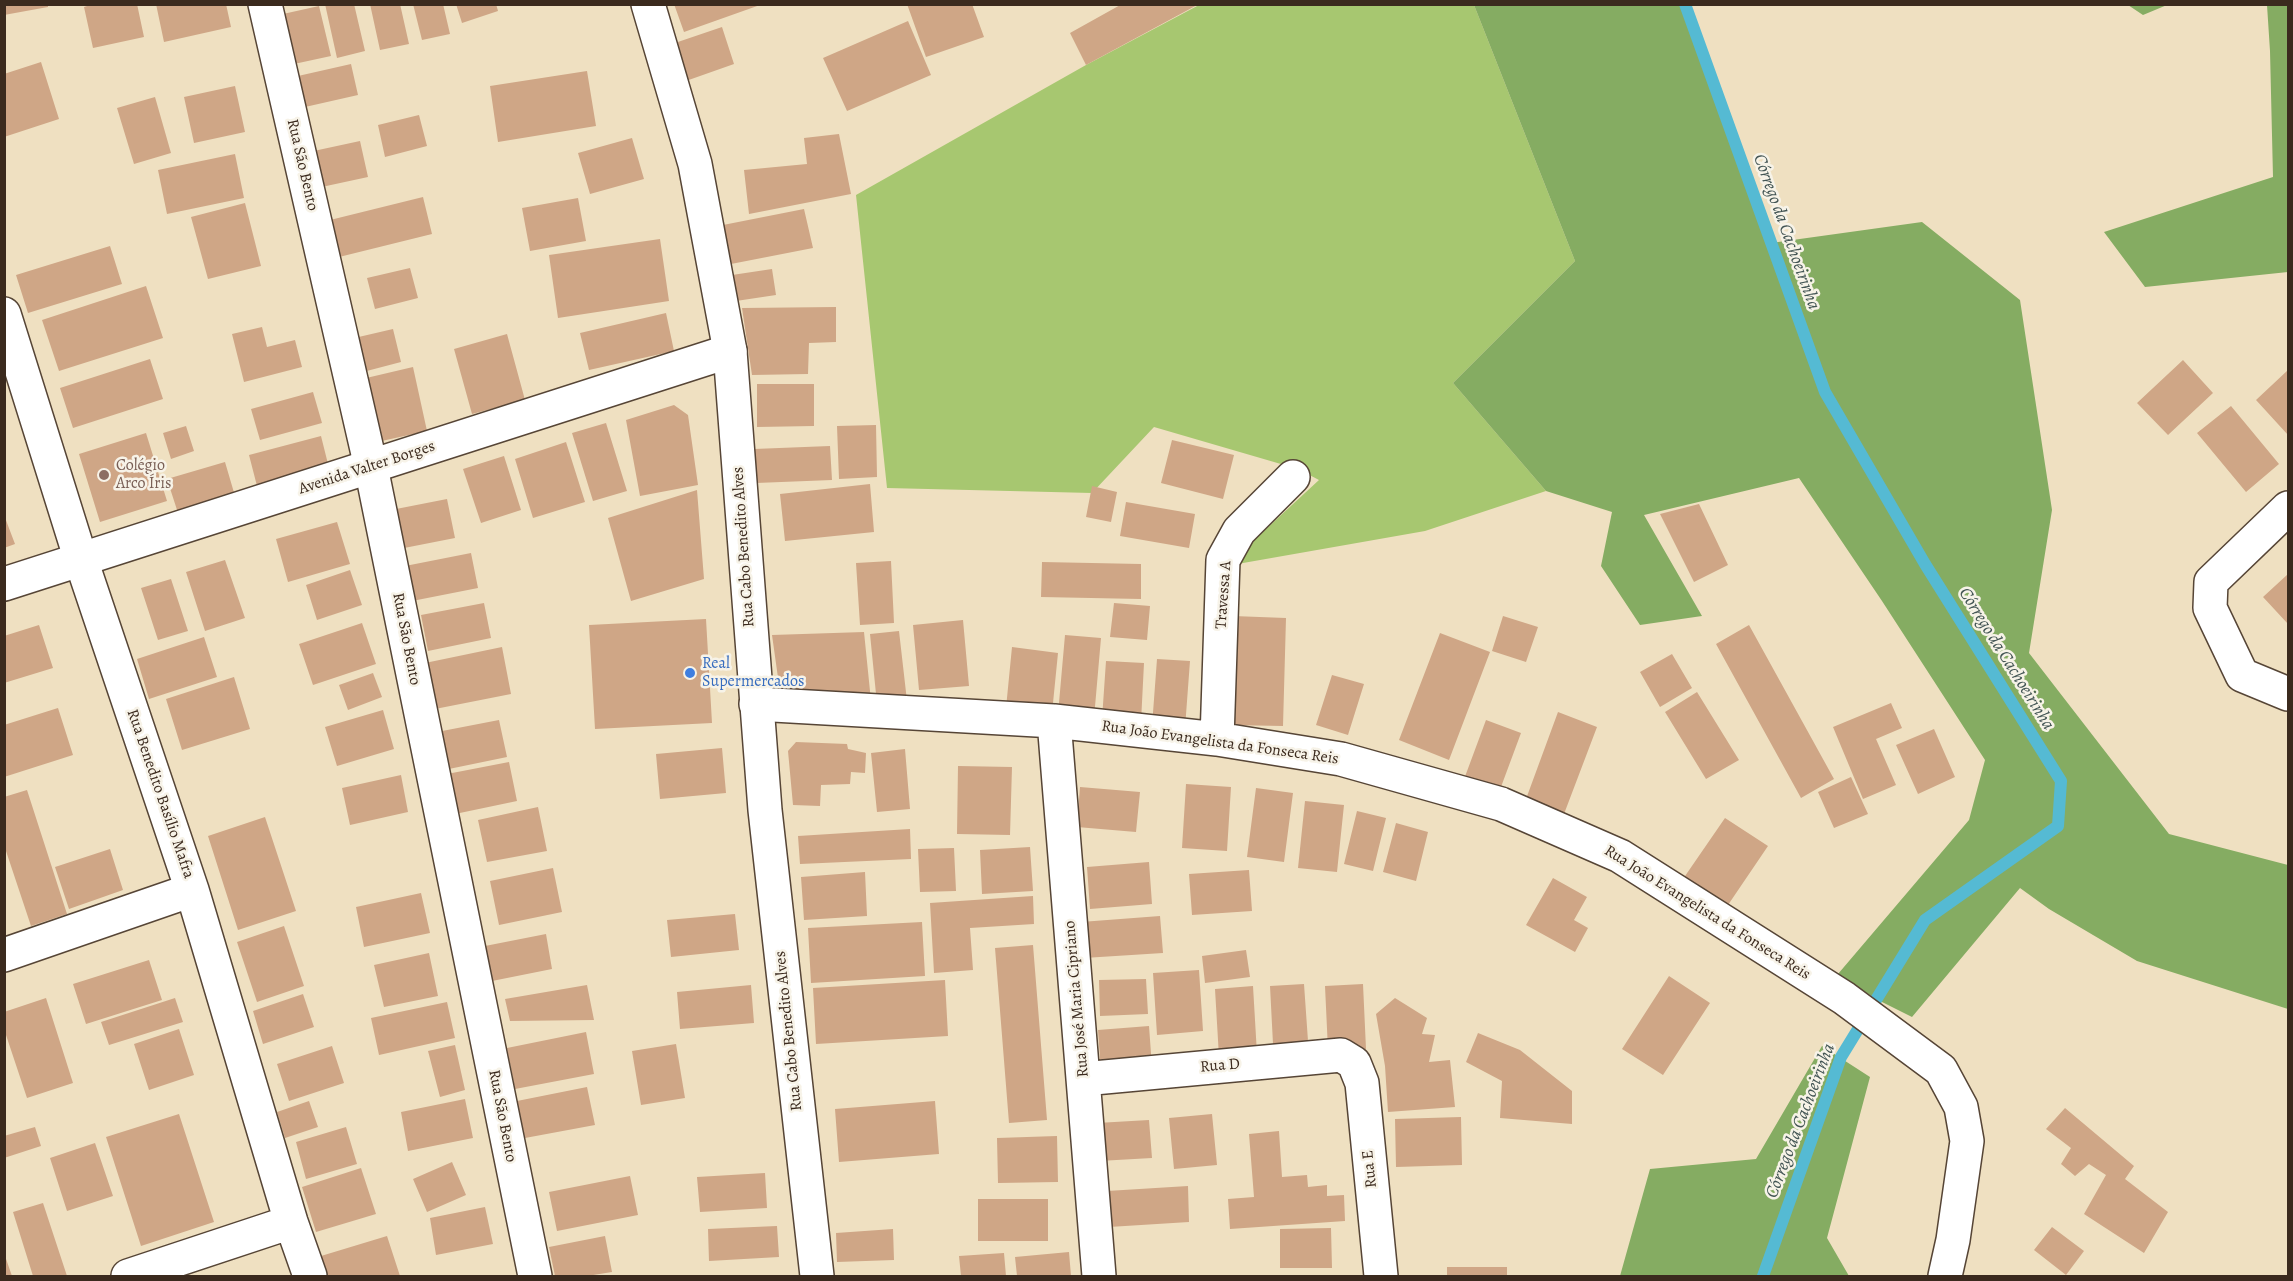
<!DOCTYPE html>
<meta charset="utf-8">
<style>
body{margin:0}
#map{position:relative;width:2293px;height:1281px;overflow:hidden;background:#efe0c1;font-family:Alegreya,serif}
canvas{display:block}
.frame{position:absolute;inset:0;border:6px solid #3b2a1e;pointer-events:none}
</style>
<div id="map">
<canvas width="2293" height="1281"></canvas>
<div class="frame"></div>
</div>
<script>
const g = document.querySelector('canvas').getContext('2d');
g.lineJoin = 'round';
function fill(path, color) {
  g.fillStyle = color;
  g.fill(path, 'evenodd');
}
function toPath(rows) {
  const path = new Path2D();
  for (const r of rows) {
    path.moveTo(r[0], r[1]);
    for (let i = 2; i < r.length; i += 2) path.lineTo(r[i], r[i + 1]);
  }
  return path;
}
function stroke(path, color, width, dash) {
  g.strokeStyle = color;
  g.lineWidth = width;
  g.lineCap = dash ? 'butt' : 'round';
  g.setLineDash(dash || []);
  g.stroke(path);
}
function label(font, color, halo, rows, align = 'center') {
  g.font = font + ' Alegreya,serif';
  g.lineWidth = 5;
  g.setLineDash([]);
  g.textBaseline = 'middle';
  g.strokeStyle = halo;
  g.fillStyle = color;
  for (const [text, x, y, turn = 0] of rows) {
    g.save();
    g.translate(x, y);
    g.rotate((+turn || 0) * Math.PI / 180);
    g.textAlign = isNaN(turn) ? turn : align;
    if (halo) g.strokeText(text, 0, 0);
    g.fillText(text, 0, 0);
    g.restore();
  }
}
fill(toPath([
 [1199,5,1474,5,1575,261,1453,383,1546,491,1425,531,1226,566,1319,480,1298,469,1154,427,1092,493,887,488,856,195,1086,65]
]), '#a7c770');
fill(toPath([
 [1474,5,1685,5,1771,243,1922,222,2020,300,2052,510,2029,653,2169,834,2288,865,2288,1009,2137,961,2049,909,2020,888,1912,1017,1876,999,1838,974,1969,820,1985,760,1882,601,1799,478,1644,515,1702,616,1640,625,1601,566,1612,512,1546,491,1453,383,1575,261],
 [2128,5,2167,5,2143,15],
 [2267,5,2288,5,2288,272,2145,287,2104,232,2273,177,2270,51],
 [1822,1046,1870,1077,1827,1238,1849,1276,1620,1276,1650,1169,1756,1159]
]), '#85ac62');
stroke(toPath([
 [1685,4,1825,392,1925,564,2061,781,2058,826,1925,920,1841,1057,1763,1276]
]), '#55bad3', 12);
fill(toPath([
 [4,4,48,4,48,7,4,15],
 [93,4,137,4,144,37,93,48,84,7],
 [156,4,226,4,231,27,164,42],
 [325,4,354,4,365,51,337,58],
 [370,4,400,4,409,44,380,50],
 [413,4,443,4,450,34,422,40],
 [456,4,496,4,498,11,462,23],
 [674,4,760,4,760,5,684,32],
 [907,4,972,4,984,37,926,57],
 [1122,4,1199,4,1086,65,1070,33],
 [319,6,331,56,294,64,283,14],
 [908,21,931,75,847,111,823,58],
 [722,27,734,64,683,82,669,45],
 [41,62,59,119,4,137,4,74],
 [351,64,358,95,305,107,298,76],
 [587,71,596,126,498,142,490,86],
 [235,86,245,132,194,143,184,97],
 [155,97,171,153,134,164,117,108],
 [419,115,427,146,385,157,378,125],
 [839,134,851,194,749,214,744,170,807,164,804,138],
 [632,138,644,179,590,194,578,153],
 [360,141,368,177,317,188,309,152],
 [235,154,244,198,167,214,158,170],
 [423,197,432,234,331,259,322,222],
 [578,198,586,241,530,251,522,208],
 [245,203,261,266,208,279,191,217],
 [804,209,813,248,731,264,723,225],
 [660,239,669,301,558,318,549,255],
 [110,246,122,284,28,313,16,275],
 [410,268,418,298,375,309,367,278],
 [772,269,776,295,736,301,732,275],
 [146,286,163,338,59,371,42,320],
 [836,307,836,342,809,343,808,374,752,375,742,308],
 [666,313,674,351,589,370,580,333],
 [262,327,267,347,295,340,302,367,244,382,232,334],
 [393,329,401,362,359,373,350,339],
 [507,334,525,400,472,414,454,349],
 [150,359,163,399,73,428,60,388],
 [2183,360,2213,393,2168,435,2137,403],
 [413,367,427,431,377,442,362,379],
 [2288,370,2288,435,2256,400],
 [757,384,814,384,814,426,757,427],
 [313,392,322,423,260,440,251,409],
 [674,405,688,415,698,485,640,496,626,420],
 [2231,406,2279,464,2246,492,2197,433],
 [606,423,627,491,593,501,572,433],
 [876,425,877,477,839,479,837,426],
 [186,426,194,451,171,459,163,433],
 [146,433,167,501,100,522,79,454],
 [321,436,329,468,257,486,249,455],
 [1172,440,1234,455,1223,499,1161,483],
 [566,442,585,502,533,518,515,459],
 [830,446,832,480,756,483,754,449],
 [504,456,521,510,481,523,463,469],
 [225,462,235,496,178,513,167,479],
 [870,484,874,532,785,541,780,494],
 [1092,486,1117,492,1111,522,1086,517],
 [697,490,704,579,631,601,608,518],
 [447,499,455,538,399,549,391,510],
 [1126,502,1195,514,1189,548,1120,536],
 [1699,504,1728,565,1694,582,1660,514],
 [4,515,15,544,4,548],
 [337,522,350,564,288,582,276,539],
 [471,553,478,588,407,602,400,567],
 [225,560,245,618,205,631,186,572],
 [891,561,894,623,860,625,856,563],
 [1042,562,1141,564,1141,599,1041,597],
 [350,570,362,605,317,620,306,585],
 [2288,574,2288,624,2263,597],
 [171,579,188,631,158,640,141,588],
 [484,603,491,638,428,651,421,615],
 [1114,603,1150,606,1147,640,1110,637],
 [1233,616,1286,618,1283,726,1229,725],
 [1503,616,1538,627,1526,662,1492,651],
 [706,619,712,723,595,729,589,625],
 [963,620,969,686,919,690,913,625],
 [362,623,376,664,313,685,299,644],
 [39,625,53,668,4,683,4,636],
 [1749,625,1834,779,1801,798,1716,644],
 [899,631,907,701,877,704,870,634],
 [864,632,871,701,780,692,772,635],
 [1440,633,1490,652,1449,760,1399,740],
 [1065,635,1101,638,1094,718,1058,714],
 [204,637,217,677,149,699,137,659],
 [502,647,511,694,435,709,425,663],
 [1012,647,1058,653,1052,713,1006,708],
 [1672,654,1692,688,1660,707,1640,672],
 [1157,659,1190,661,1185,728,1152,726],
 [1106,661,1144,663,1141,722,1102,719],
 [373,673,382,697,348,710,339,685],
 [1332,675,1364,684,1348,735,1316,725],
 [234,677,250,729,182,750,166,699],
 [1697,692,1739,760,1706,779,1665,712],
 [1891,703,1902,728,1876,739,1896,785,1863,799,1833,727],
 [58,708,73,755,4,777,4,725],
 [383,710,394,749,337,766,325,727],
 [1558,712,1597,727,1564,814,1526,799],
 [499,720,507,757,444,770,437,732],
 [1486,720,1521,733,1498,795,1463,782],
 [1934,729,1955,777,1918,794,1896,745],
 [796,742,847,744,848,749,866,753,865,773,851,772,850,784,821,785,820,806,793,805,788,751],
 [722,748,726,793,660,799,656,754],
 [905,749,910,809,877,812,871,753],
 [509,762,517,801,455,814,447,774],
 [958,766,1012,767,1010,835,957,834],
 [401,775,408,812,350,825,342,788],
 [1851,777,1868,814,1834,828,1818,792],
 [1186,784,1231,787,1227,851,1182,848],
 [1080,787,1140,792,1136,832,1077,827],
 [1256,788,1293,793,1284,862,1247,857],
 [27,790,67,914,31,926,4,845,4,797],
 [1305,801,1344,805,1337,872,1298,868],
 [538,807,547,851,487,862,478,820],
 [1357,811,1386,818,1373,871,1344,864],
 [265,817,296,911,238,930,208,836],
 [1725,818,1768,846,1728,905,1683,879],
 [1396,823,1428,832,1416,881,1383,872],
 [910,829,911,859,800,864,798,836],
 [1030,847,1033,891,982,894,980,850],
 [954,848,956,891,920,892,918,849],
 [110,849,123,890,69,909,55,867],
 [1149,862,1152,904,1090,909,1087,867],
 [553,868,562,912,499,925,490,881],
 [1249,870,1252,911,1192,915,1189,874],
 [865,872,867,916,804,920,801,877],
 [1553,878,1587,897,1574,920,1588,928,1575,952,1526,925],
 [421,893,430,933,364,947,356,907],
 [1033,896,1034,924,970,928,973,970,934,973,930,903],
 [735,914,739,950,671,957,667,920],
 [1160,916,1163,953,1084,958,1081,922],
 [922,922,925,976,811,983,808,928],
 [284,926,304,986,257,1002,237,942],
 [546,934,552,969,492,981,485,946],
 [1033,945,1047,1120,1009,1123,995,948],
 [1246,950,1250,977,1205,983,1202,956],
 [429,953,438,996,384,1007,374,965],
 [149,960,162,1000,86,1024,73,984],
 [1199,970,1203,1031,1157,1035,1153,973],
 [1669,976,1710,1003,1663,1075,1622,1049],
 [1146,979,1148,1014,1100,1016,1099,980],
 [945,980,948,1036,816,1044,813,988],
 [1304,984,1308,1041,1273,1044,1270,986],
 [1363,984,1366,1049,1328,1050,1325,986],
 [587,985,594,1020,510,1021,505,999],
 [751,985,754,1023,680,1029,677,992],
 [1253,986,1257,1054,1219,1057,1215,989],
 [303,994,314,1027,263,1044,253,1011],
 [46,998,73,1083,27,1098,4,1029,4,1012],
 [175,998,183,1022,109,1045,101,1022],
 [1395,998,1427,1018,1422,1034,1435,1035,1429,1062,1450,1060,1455,1107,1388,1112,1385,1066,1376,1014],
 [447,1002,455,1038,379,1055,371,1018],
 [1149,1026,1152,1067,1101,1072,1098,1030],
 [179,1029,194,1075,149,1090,134,1044],
 [586,1032,594,1074,515,1089,507,1048],
 [1478,1033,1520,1050,1572,1091,1572,1124,1500,1118,1502,1081,1466,1062],
 [676,1044,685,1098,641,1105,632,1051],
 [455,1045,465,1090,440,1097,428,1051],
 [332,1046,344,1083,289,1101,277,1064],
 [587,1087,595,1125,525,1138,517,1101],
 [465,1099,473,1138,408,1151,401,1112],
 [309,1101,318,1127,285,1138,277,1112],
 [935,1101,939,1154,839,1162,835,1109],
 [2065,1108,2134,1166,2125,1179,2168,1212,2144,1253,2084,1214,2106,1175,2089,1164,2075,1176,2061,1164,2071,1148,2046,1129],
 [179,1114,214,1222,141,1246,106,1137],
 [1212,1114,1217,1165,1174,1169,1169,1118],
 [1461,1117,1462,1165,1396,1167,1395,1119],
 [1149,1120,1152,1158,1099,1161,1097,1123],
 [35,1127,41,1146,4,1158,4,1136],
 [346,1127,357,1164,306,1179,296,1142],
 [1279,1131,1282,1177,1307,1175,1308,1187,1327,1185,1327,1196,1344,1195,1345,1221,1230,1229,1228,1199,1254,1197,1249,1134],
 [1057,1136,1058,1182,998,1183,997,1138],
 [95,1143,113,1196,67,1211,50,1158],
 [452,1162,466,1195,427,1212,413,1179],
 [361,1168,376,1214,316,1232,302,1187],
 [765,1173,767,1208,700,1212,697,1177],
 [630,1176,638,1215,557,1231,549,1192],
 [1188,1186,1189,1222,1109,1227,1107,1191],
 [978,1199,1048,1199,1048,1241,978,1241],
 [43,1203,67,1276,33,1276,13,1212],
 [485,1207,493,1244,436,1255,430,1218],
 [777,1226,779,1257,709,1261,708,1229],
 [2052,1227,2084,1251,2066,1275,2034,1250],
 [1331,1228,1332,1268,1280,1268,1280,1229],
 [893,1229,894,1260,837,1262,836,1233],
 [387,1236,400,1276,327,1276,321,1256],
 [605,1236,612,1272,587,1276,555,1276,549,1247],
 [1069,1252,1071,1276,1017,1276,1015,1257],
 [1004,1253,1006,1276,961,1276,959,1256],
 [5,1256,12,1276,4,1276],
 [1447,1267,1507,1267,1507,1276,1447,1276]
]), '#cfa686');
const street = toPath([
 [265,4,371,467,535,1276],
 [4,314,81,560,192,890,291,1222,310,1276],
 [2288,508,2211,582,2210,608,2242,675,2288,694],
 [756,704,1054,721,1217,739,1341,759,1501,804,1620,856,1844,998,1941,1070,1961,1107,1967,1141,1953,1240,1945,1276],
 [1054,721,1099,1276],
 [1217,739,1223,560,1239,531,1293,477],
 [4,955,192,890],
 [1083,1079,1341,1055,1354,1063,1362,1083,1381,1276],
 [128,1276,291,1222]
]);
const secondary = toPath([
 [4,584,730,351]
]);
const primary = toPath([
 [648,4,695,164,730,351,765,810,817,1276]
]);
stroke(street, '#564536', 36);
stroke(secondary, '#564536', 36);
stroke(primary, '#564536', 36);
stroke(street, '#fff', 33);
stroke(secondary, '#fff', 33);
stroke(primary, '#fff', 33);
for (const [x, y, r, color] of [
 [104,475,6,"#8d6e63"],
 [690,673,6,"#3f7fe0"]
]) {
  const dot = new Path2D();
  dot.arc(x, y, r, 0, 2 * Math.PI);
  g.fillStyle = color;
  g.fill(dot);
  stroke(dot, '#f7f3e8', 2);
}
label('16px', '#3b2a1e', '#f7f3e8', [
 ["Rua São Bento",302,165,77],
 ["Avenida Valter Borges",367,468,-18],
 ["Rua Cabo Benedito Alves",744,547,-94],
 ["Travessa A",1224,595,-86],
 ["Rua São Bento",406,639,79],
 ["Rua João Evangelista da Fonseca Reis",1220,743,8],
 ["Rua Benedito Basílio Mafra",160,794,71],
 ["Rua João Evangelista da Fonseca Reis",1707,913,32],
 ["Rua José Maria Cipriano",1077,999,-95],
 ["Rua Cabo Benedito Alves",789,1031,-96],
 ["Rua D",1220,1066,-5],
 ["Rua São Bento",502,1116,79],
 ["Rua E",1370,1169,-96]
]);
label('16px', '#785e54', '#f7f3e8', [
 ["Colégio",116,466],
 ["Arco Íris",116,484]
], 'left');
label('16px', '#366cbe', '#f7f3e8', [
 ["Real",702,664],
 ["Supermercados",702,682]
], 'left');
label('italic 18px', '#435554', '#f7f3e8', [
 ["Córrego da Cachoeirinha",1786,232,70],
 ["Córrego da Cachoeirinha",2006,659,58],
 ["Córrego da Cachoeirinha",1801,1121,-69]
]);
</script>
